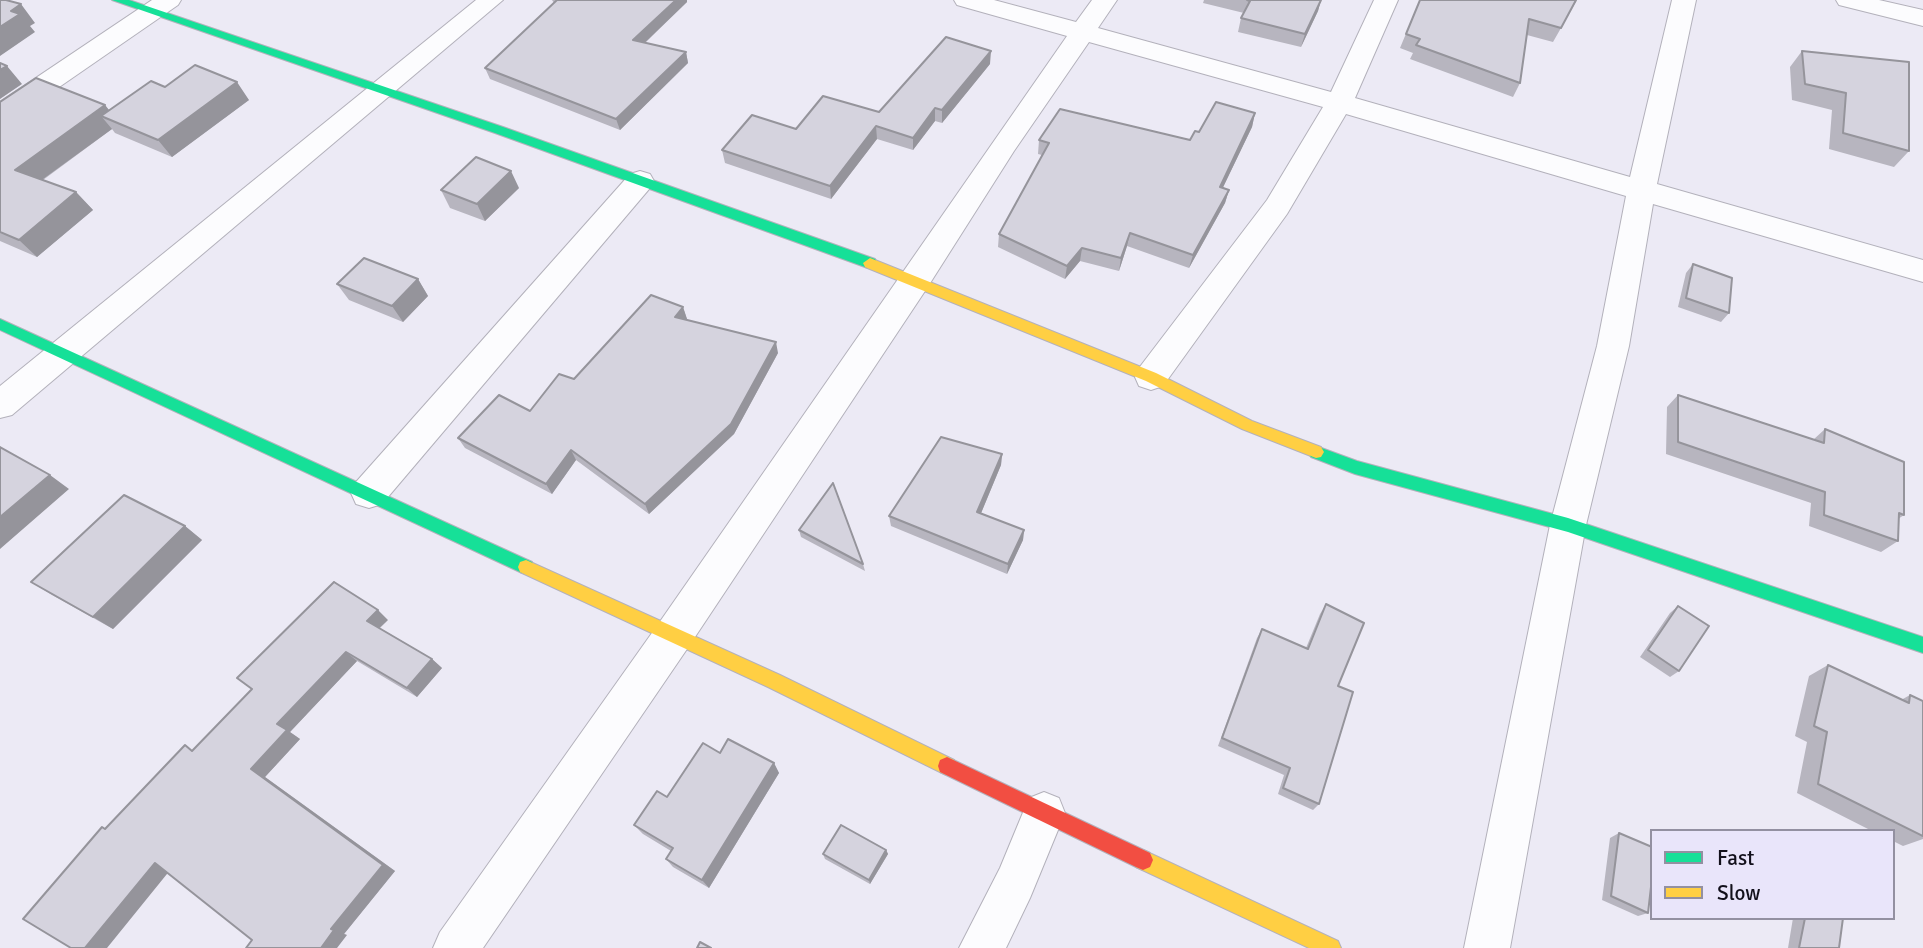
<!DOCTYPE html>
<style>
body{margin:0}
#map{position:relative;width:1923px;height:948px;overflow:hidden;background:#eceaf5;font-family:Signika,sans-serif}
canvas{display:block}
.legend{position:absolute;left:1650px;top:829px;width:245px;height:91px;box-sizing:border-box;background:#e9e5fa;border:2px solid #9390a1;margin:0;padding:9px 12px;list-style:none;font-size:21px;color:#12101b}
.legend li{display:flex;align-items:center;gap:14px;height:35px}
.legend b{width:35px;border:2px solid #9390a1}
</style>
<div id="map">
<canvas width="1923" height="948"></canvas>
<ul class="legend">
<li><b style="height:9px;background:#16e098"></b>Fast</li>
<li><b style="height:9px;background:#ffcf43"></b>Slow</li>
</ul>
</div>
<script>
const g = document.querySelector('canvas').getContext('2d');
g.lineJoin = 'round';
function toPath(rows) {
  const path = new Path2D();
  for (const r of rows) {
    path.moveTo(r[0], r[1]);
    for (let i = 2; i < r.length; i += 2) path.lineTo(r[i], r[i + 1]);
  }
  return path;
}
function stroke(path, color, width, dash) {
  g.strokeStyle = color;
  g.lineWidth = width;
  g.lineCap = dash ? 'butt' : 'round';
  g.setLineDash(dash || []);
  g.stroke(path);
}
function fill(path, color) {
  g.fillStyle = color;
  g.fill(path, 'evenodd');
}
const street = toPath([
 [152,0,181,0,178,5,10,121,0,124,0,102,152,0],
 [476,0,503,0,12,415,0,418,0,386,476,0],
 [954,0,994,0,1076,22,1092,0,1117,0,1098,28,1331,92,1374,0,1398,0,1355,98,1630,177,1672,0,1696,0,1657,184,1923,260,1923,282,1653,204,1629,346,1586,525,1510,948,1464,948,1550,525,1597,346,1626,196,1346,114,1287,214,1163,386,1151,390,1139,386,1135,377,1139,368,1267,200,1323,107,1089,42,1014,151,927,288,687,649,483,948,433,948,440,932,659,623,1067,36,957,5,954,0],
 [1836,0,1879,0,1923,10,1923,26,1839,5,1836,0],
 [640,171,650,174,654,181,650,188,382,504,369,508,356,504,351,493,356,482,630,174,640,171],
 [1044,792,1059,798,1065,813,1030,898,1006,948,959,948,1000,868,1029,798,1044,792]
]);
const fast = toPath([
 [112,0,129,0,503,127,875,259,877,263,870,268,865,267,495,133,112,0],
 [0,319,532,562,534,567,532,572,526,574,520,572,0,330,0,319],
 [1316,446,1357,461,1568,518,1923,637,1923,653,1568,532,1355,474,1311,457,1308,452,1311,447,1316,446]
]);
const slow = toPath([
 [870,258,1156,373,1252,421,1321,447,1324,452,1321,457,1316,458,1242,429,1146,381,865,267,863,263,870,258],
 [526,560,780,675,954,760,956,766,954,772,947,775,940,772,768,687,520,572,518,567,520,562,526,560],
 [1143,850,1338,941,1341,948,1309,948,1136,867,1133,860,1136,853,1143,850]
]);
const jam = toPath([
 [947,757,1150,853,1153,860,1150,867,1143,870,1136,867,940,772,938,766,940,760,947,757]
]);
stroke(street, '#b3b1bb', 2);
stroke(fast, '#b3b1bb', 2);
stroke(slow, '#b3b1bb', 2);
stroke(jam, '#b3b1bb', 2);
fill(street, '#fcfcfe');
fill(fast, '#16e098');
fill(slow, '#ffcf43');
fill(jam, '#f24e42');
fill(toPath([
 [552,0,687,0,687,2,645,43,686,52,688,63,620,130,490,79,485,68,554,3],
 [1204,0,1321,0,1318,11,1301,47,1238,32,1241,18,1244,13,1203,3],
 [1420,0,1577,0,1553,42,1527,35,1520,83,1513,97,1410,59,1413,53,1400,48],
 [1802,51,1909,151,1894,167,1829,149,1832,110,1792,100,1790,67],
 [990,64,942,123,935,121,913,150,877,139,831,199,725,163,722,150,879,112],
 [165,87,249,100,172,157,115,133,112,129,43,180,76,192,93,210,37,257,0,241,0,102,105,105,109,110],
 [1255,113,1252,127,1223,187,1229,190,1225,203,1189,268,1127,246,1119,271,1080,261,1065,279,998,247,999,234,1042,155,1038,154,1039,140,1190,140,1199,132],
 [519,188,485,221,450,208,441,190],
 [1693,264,1729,313,1721,322,1678,307,1686,273],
 [418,279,428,296,403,322,349,300,337,284],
 [683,307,687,319,686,320,778,353,734,434,649,514,576,460,552,494,465,448,458,438,530,411,574,379],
 [1678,395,1813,440,1825,429,1904,515,1898,519,1898,541,1881,552,1809,526,1811,503,1666,454,1667,407],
 [1002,454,1001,465,981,513,1024,530,1023,540,1007,574,891,526,889,516],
 [185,526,202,540,113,629,52,595,31,582],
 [799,530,863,564,865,571,801,537],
 [1326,604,1338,686,1319,804,1313,810,1278,794,1284,775,1218,746,1257,638,1262,629,1306,648,1320,614],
 [1678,606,1679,671,1670,677,1640,657,1670,613],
 [388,620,380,628,432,659,442,668,417,697,357,661,290,732,300,739,265,777,395,871,344,934,347,935,252,940,168,873,105,828,193,750],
 [1828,665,1901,700,1910,695,1923,701,1923,839,1903,846,1893,841,1893,831,1872,831,1797,793,1807,742,1795,736,1809,676],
 [720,753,774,763,779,773,709,888,673,867,666,859,671,851,643,834,634,825],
 [1619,833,1648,913,1638,916,1602,900,1610,838],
 [886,850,888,854,870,884,825,859,823,854],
 [1793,918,1843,918,1839,948,1788,948]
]), '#b7b5bf');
fill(toPath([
 [676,0,687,0,687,2,636,51,633,40],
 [1321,0,1318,11,1301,47,1305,34],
 [21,4,35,23,30,26,35,32,0,56,0,27,11,11],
 [991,51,990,64,942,123,942,110],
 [686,52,688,63,620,130,616,119],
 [7,66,22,84,0,99,0,70],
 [237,82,249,100,172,157,158,140],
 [105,105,119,123,101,116,112,129,32,187,15,170],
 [935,108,935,121,913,150,913,138],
 [1255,113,1252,127,1217,200,1220,187],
 [876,126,877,139,831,199,830,186],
 [511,171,519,188,485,221,477,204],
 [1229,190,1225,203,1189,268,1193,255],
 [76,192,93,210,37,257,19,240],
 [1130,233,1127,246,1119,271,1121,258],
 [1082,248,1080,261,1065,279,1067,266],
 [418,279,428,296,403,322,392,306],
 [683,307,687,319,679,328,675,317],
 [776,342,778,353,734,434,649,514,645,504],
 [571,450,576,460,552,494,546,484],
 [1002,454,1001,465,977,523,977,512],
 [50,475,69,489,0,549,0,517],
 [185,526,202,540,113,629,93,617],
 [1024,530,1023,540,1007,574,1008,564],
 [378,610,388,620,377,630,367,621],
 [346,652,357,661,290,732,277,724],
 [432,659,442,668,417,697,407,688],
 [287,730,300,739,265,777,395,871,344,934,347,935,337,948,321,948,331,929,251,769],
 [774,763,779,773,709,888,702,880],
 [886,850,888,854,870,884,869,880],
 [155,863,171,869,107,948,85,948]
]), '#95949b');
const building = toPath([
 [0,0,6,0,21,4,11,11,20,14,0,27,0,0],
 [557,0,676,0,633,40,686,52,616,119,485,68,557,0],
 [1247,0,1321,0,1305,34,1241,18,1250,1,1247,0],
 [1420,0,1576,0,1561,28,1529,19,1520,83,1416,45,1420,39,1406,34,1420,0],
 [946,37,991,51,942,110,935,108,913,138,876,126,830,186,722,150,752,115,796,129,823,96,879,112,946,37],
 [1802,51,1909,62,1909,151,1843,133,1846,93,1805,84,1802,51],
 [0,63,7,66,0,70,0,63],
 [195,65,237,82,158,140,101,116,151,81,165,87,195,65],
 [36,78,105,105,15,170,76,192,19,240,0,232,0,102,36,78],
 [1216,102,1255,113,1220,187,1229,190,1193,255,1130,233,1121,258,1082,248,1067,266,999,234,1049,143,1039,140,1060,109,1190,140,1195,131,1199,132,1216,102],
 [476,157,511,171,477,204,441,190,476,157],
 [364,258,418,279,392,306,337,284,364,258],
 [1693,264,1732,278,1729,313,1686,298,1693,264],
 [651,295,683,307,675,317,776,342,731,424,645,504,571,450,546,484,458,438,499,395,530,411,559,374,574,379,651,295],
 [1678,395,1824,443,1825,429,1904,462,1904,515,1899,513,1898,541,1824,515,1825,492,1678,442,1678,395],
 [941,437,1002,454,977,512,1024,530,1008,564,889,516,941,437],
 [0,447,50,475,0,517,0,447],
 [833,483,863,564,799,530,833,483],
 [124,495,185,526,93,617,31,582,124,495],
 [334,582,378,610,367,621,432,659,407,688,346,652,277,724,287,730,251,769,383,865,331,929,334,930,321,948,246,948,252,940,155,863,85,948,71,948,23,919,102,827,105,829,185,745,192,751,252,689,237,678,334,582],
 [1326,604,1364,623,1338,686,1353,692,1319,804,1283,788,1290,768,1222,738,1262,629,1308,649,1326,604],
 [1678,606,1709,626,1679,671,1648,650,1678,606],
 [1828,665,1909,703,1910,695,1923,701,1923,836,1818,784,1827,732,1814,726,1828,665],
 [728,739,774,763,702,880,666,859,673,848,634,825,657,791,667,797,703,743,720,753,728,739],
 [841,825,886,850,869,880,823,854,841,825],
 [1619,833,1652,847,1652,878,1648,913,1611,896,1619,833],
 [1805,918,1843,918,1839,948,1799,948,1805,918],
 [700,942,711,948,697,948,700,942]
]);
fill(building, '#d5d3de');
stroke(building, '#95949b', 2);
</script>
